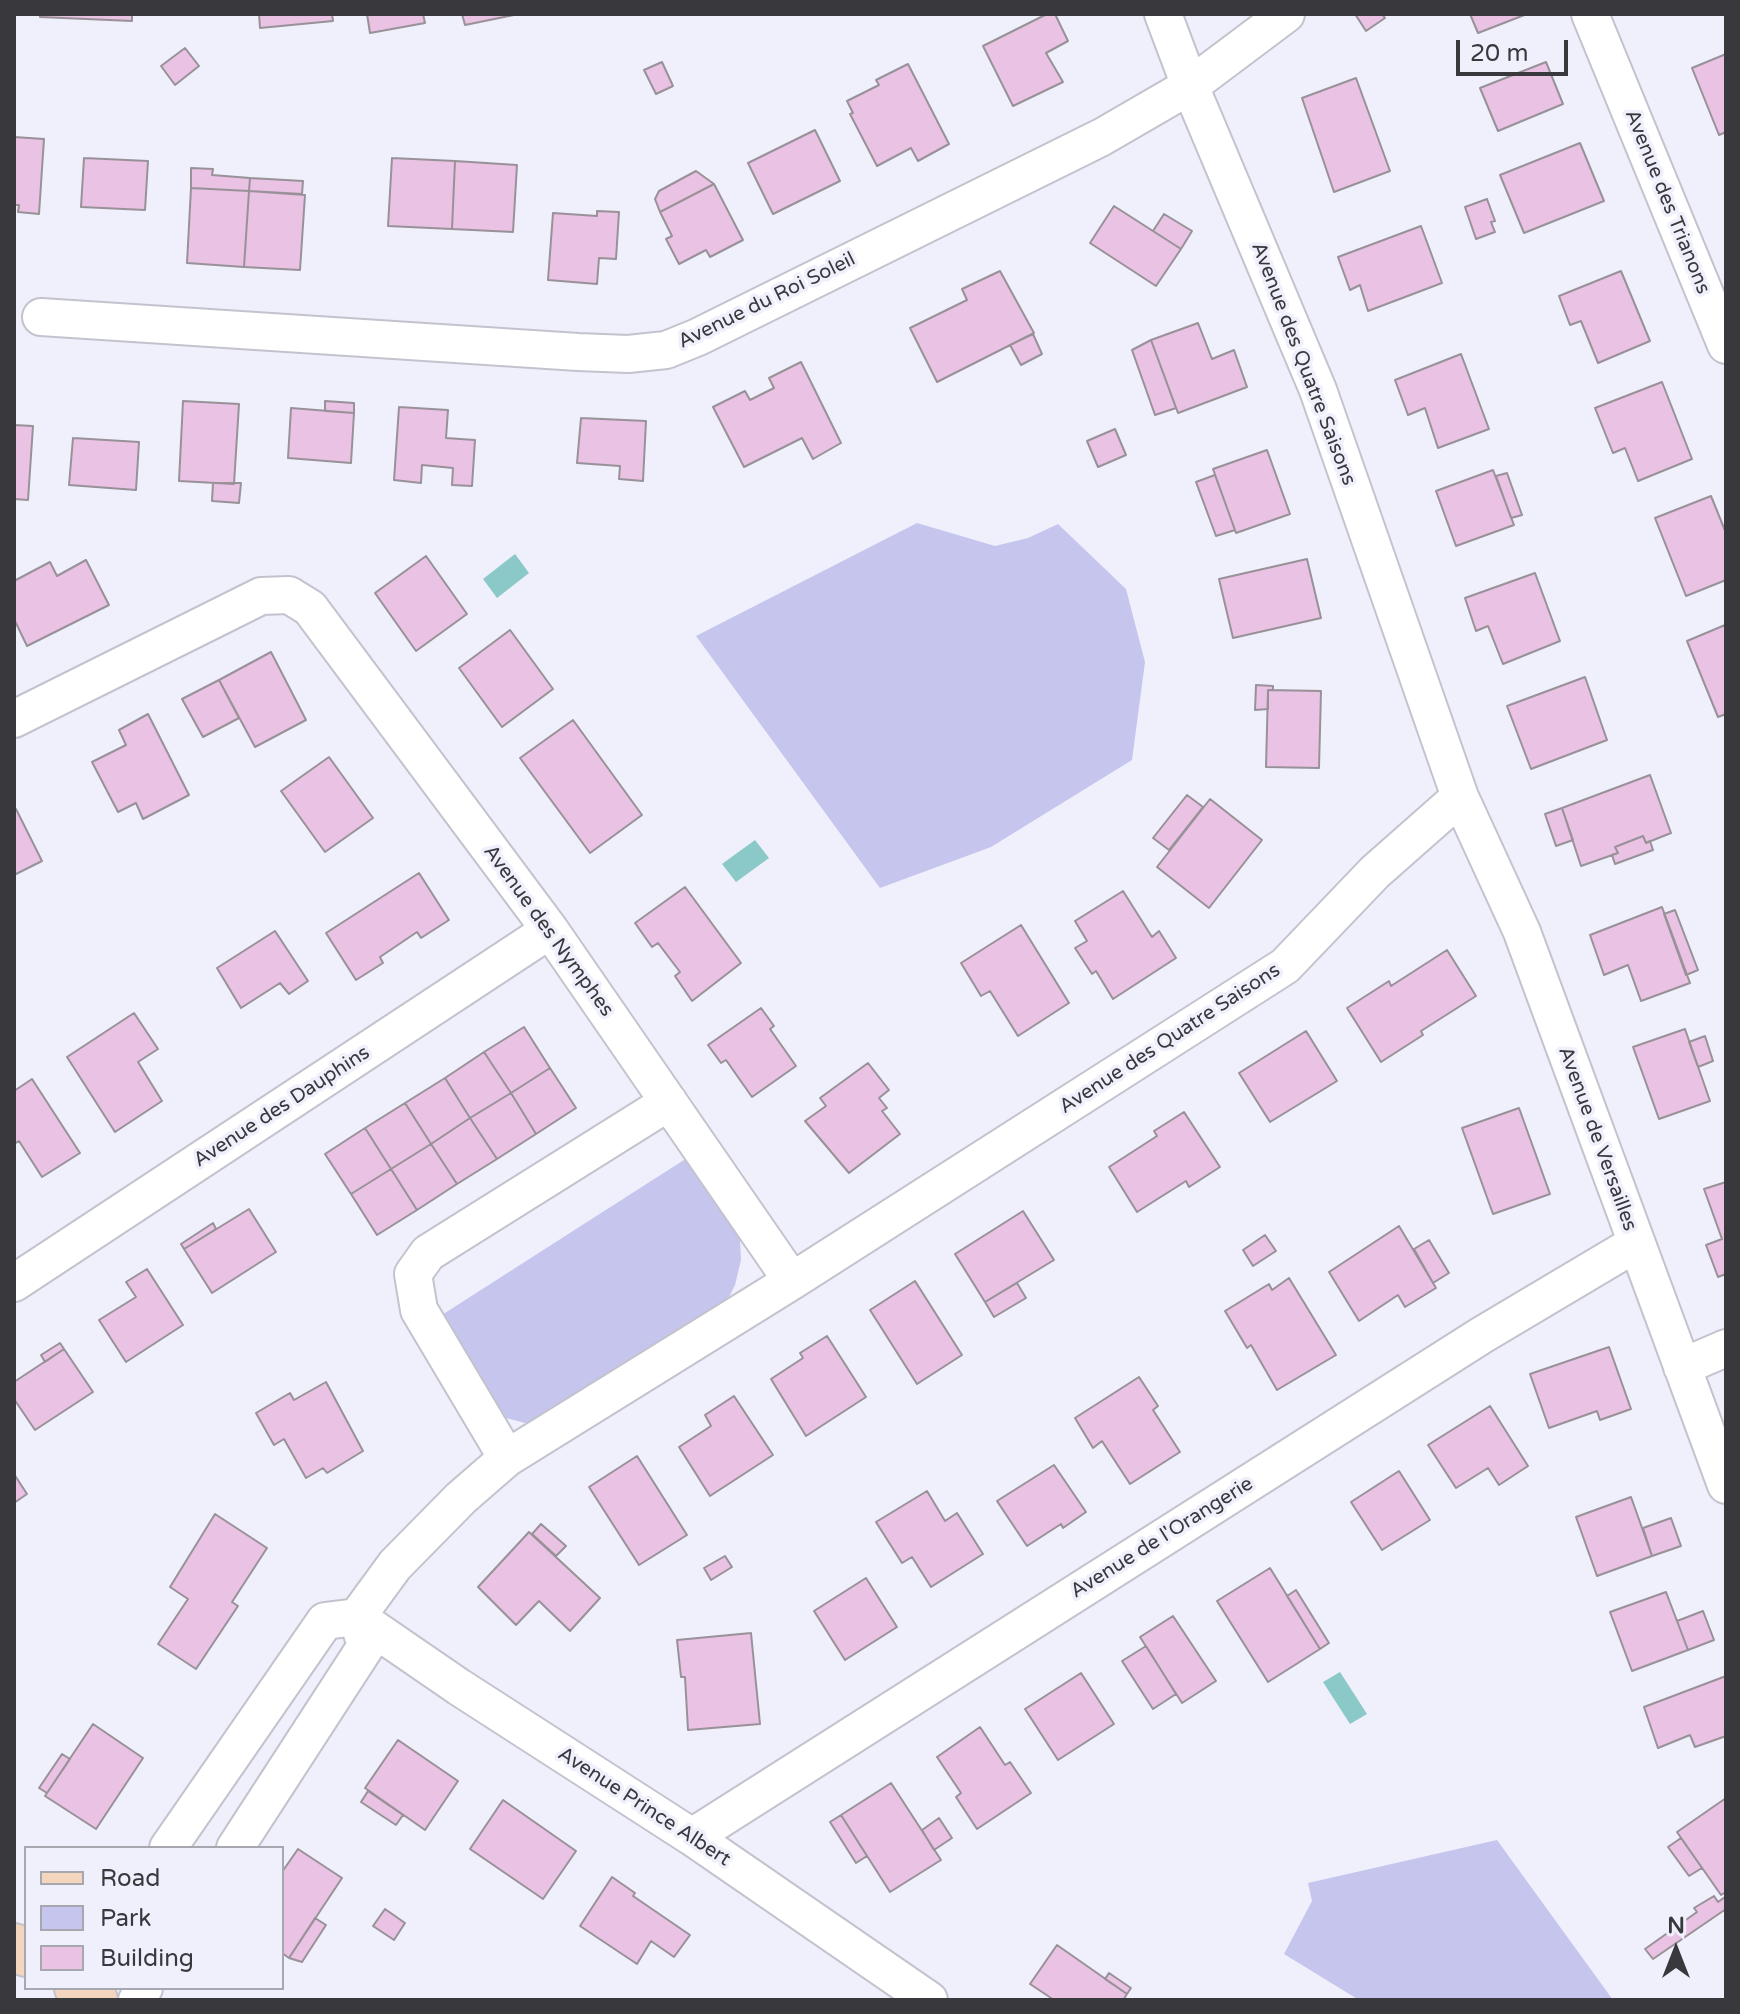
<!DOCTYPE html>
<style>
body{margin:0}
#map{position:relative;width:1740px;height:2014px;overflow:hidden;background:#eff0fb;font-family:"Varela Round",sans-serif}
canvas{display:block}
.frame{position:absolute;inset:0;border:16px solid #39393d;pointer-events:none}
.legend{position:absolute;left:24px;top:1846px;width:260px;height:144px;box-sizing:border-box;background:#eff0fb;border:2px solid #a6a7af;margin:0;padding:10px 14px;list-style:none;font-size:24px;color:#39393d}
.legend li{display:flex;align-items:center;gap:16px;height:40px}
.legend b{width:40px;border:2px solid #a6a7af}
.north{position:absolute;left:1636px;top:1910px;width:80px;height:80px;-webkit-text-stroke:6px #eff0fb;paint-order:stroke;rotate:0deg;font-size:22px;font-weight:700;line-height:32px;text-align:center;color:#39393d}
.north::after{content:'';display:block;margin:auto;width:28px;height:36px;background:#39393d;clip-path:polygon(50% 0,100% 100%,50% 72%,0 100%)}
.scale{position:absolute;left:1456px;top:40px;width:112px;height:36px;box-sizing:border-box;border:4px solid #39393d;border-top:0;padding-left:10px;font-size:24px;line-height:28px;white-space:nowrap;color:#39393d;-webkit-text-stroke:6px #eff0fb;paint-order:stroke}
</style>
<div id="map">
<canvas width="1740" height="2014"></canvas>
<div class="frame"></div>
<ul class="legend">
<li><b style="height:10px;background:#f4d6be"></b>Road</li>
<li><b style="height:22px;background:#c5c5ee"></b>Park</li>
<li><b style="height:22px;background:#e9c2e4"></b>Building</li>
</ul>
<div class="north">N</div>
<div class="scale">20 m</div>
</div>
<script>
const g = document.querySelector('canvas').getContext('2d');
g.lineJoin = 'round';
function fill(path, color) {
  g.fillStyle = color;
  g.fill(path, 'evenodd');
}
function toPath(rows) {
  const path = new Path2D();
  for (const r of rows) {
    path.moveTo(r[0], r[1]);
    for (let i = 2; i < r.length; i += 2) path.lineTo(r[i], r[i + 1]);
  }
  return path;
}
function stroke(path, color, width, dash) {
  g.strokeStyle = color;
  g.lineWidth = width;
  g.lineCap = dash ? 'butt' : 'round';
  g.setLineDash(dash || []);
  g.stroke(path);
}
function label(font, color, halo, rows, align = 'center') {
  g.font = font + ' "Varela Round",sans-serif';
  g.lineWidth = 7;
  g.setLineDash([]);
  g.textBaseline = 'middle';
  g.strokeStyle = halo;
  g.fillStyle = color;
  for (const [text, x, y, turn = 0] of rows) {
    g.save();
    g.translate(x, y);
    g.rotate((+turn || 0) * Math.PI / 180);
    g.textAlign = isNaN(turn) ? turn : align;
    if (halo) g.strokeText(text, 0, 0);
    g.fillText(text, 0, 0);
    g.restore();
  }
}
fill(toPath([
 [917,523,995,546,1028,538,1058,524,1126,589,1145,662,1132,760,991,847,880,888,696,636],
 [687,1158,733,1222,740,1240,741,1260,735,1285,726,1303,555,1414,525,1423,506,1418,482,1392,434,1320],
 [1497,1840,1613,2000,1359,2000,1284,1954,1312,1901,1308,1883]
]), '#c5c5ee');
fill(toPath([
 [515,554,529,573,497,598,483,579],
 [755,840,769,858,736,882,722,864],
 [1340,1672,1367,1714,1350,1724,1323,1682]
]), '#8bc8c8');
const building = toPath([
 [40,14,132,14,132,21,40,17,40,14],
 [259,14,332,14,333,21,260,28,259,14],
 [367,14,423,14,425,23,370,33,367,14],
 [462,14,514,14,514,15,465,25,462,14],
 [1047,14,1055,14,1068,41,1046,53,1063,82,1013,106,983,46,1047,14],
 [1355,14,1382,14,1385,18,1366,31,1355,14],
 [1470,14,1527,14,1478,33,1470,14],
 [185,48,199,66,175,85,161,66,185,48],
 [1726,54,1726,132,1719,135,1692,68,1726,54],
 [662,62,673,86,656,94,644,70,662,62],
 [1546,62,1563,104,1498,131,1480,88,1546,62],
 [908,64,949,144,918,161,911,148,877,166,850,114,853,113,847,101,879,85,876,80,908,64],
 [1356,78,1390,171,1334,192,1302,98,1356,78],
 [815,130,840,181,773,214,748,163,815,130],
 [14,137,44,139,39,214,18,212,19,205,14,205,14,137],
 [1580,143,1604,201,1524,233,1500,175,1580,143],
 [84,158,148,161,145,210,81,207,84,158],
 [392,158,455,161,452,229,388,226,392,158],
 [455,161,517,165,513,232,452,229,455,161],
 [191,168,213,169,212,175,250,178,249,191,191,188,191,168],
 [696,171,714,184,660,212,655,199,659,191,696,171],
 [250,178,303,181,302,194,249,191,250,178],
 [714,184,743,240,710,257,706,250,679,264,666,239,672,236,660,212,714,184],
 [191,188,249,191,244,267,187,263,191,188],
 [249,191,305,195,300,270,244,267,249,191],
 [1487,199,1495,221,1491,222,1495,232,1476,239,1465,207,1487,199],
 [1114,206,1181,249,1156,286,1090,243,1114,206],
 [597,211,619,212,616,259,599,258,597,284,548,280,553,213,597,216,597,211],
 [1164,214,1192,231,1181,249,1153,231,1164,214],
 [1421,226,1442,283,1368,311,1360,285,1350,290,1338,257,1421,226],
 [1000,271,1034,333,937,382,910,328,967,300,962,289,1000,271],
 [1621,271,1650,341,1598,363,1581,321,1570,325,1559,296,1621,271],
 [1198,323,1212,359,1234,350,1247,387,1178,413,1151,340,1198,323],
 [1033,334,1042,354,1021,365,1010,345,1033,334],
 [1151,340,1176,408,1155,415,1132,350,1151,340],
 [1461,354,1489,429,1438,448,1425,408,1408,415,1395,380,1461,354],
 [801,362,841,443,813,459,802,438,744,467,713,407,745,391,750,400,774,388,769,378,801,362],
 [1662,382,1692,459,1638,481,1625,448,1613,453,1595,408,1662,382],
 [183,401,239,404,234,484,179,481,183,401],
 [325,401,354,403,354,413,325,411,325,401],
 [399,407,448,410,446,438,475,440,472,486,452,485,453,468,422,465,421,483,394,480,399,407],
 [291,408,354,413,351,463,288,458,291,408],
 [581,418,646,421,643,481,619,479,620,466,577,463,581,418],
 [14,425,33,426,28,500,14,499,14,425],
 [1115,429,1126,455,1098,467,1087,441,1115,429],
 [73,438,139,442,136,490,69,485,73,438],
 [1267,450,1290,514,1236,533,1213,469,1267,450],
 [1493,470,1514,525,1456,546,1436,491,1493,470],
 [1507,473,1522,515,1511,518,1496,476,1507,473],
 [1215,475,1235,530,1216,536,1196,482,1215,475],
 [213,483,241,483,239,503,212,501,213,483],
 [1711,496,1726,533,1726,580,1686,596,1655,518,1711,496],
 [426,556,467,614,416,651,375,593,426,556],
 [1307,559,1321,618,1233,638,1219,579,1307,559],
 [86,560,109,605,27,646,14,619,14,581,50,562,57,576,86,560],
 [1535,573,1560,641,1503,664,1488,626,1476,631,1465,598,1535,573],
 [1725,625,1726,714,1718,717,1687,641,1725,625],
 [510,630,553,689,502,727,459,668,510,630],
 [271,652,306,720,255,747,219,680,271,652],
 [1585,677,1607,740,1531,769,1507,706,1585,677],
 [219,680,239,718,203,737,182,699,219,680],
 [1256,685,1273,686,1273,690,1268,690,1268,709,1255,710,1256,685],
 [1268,690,1321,691,1319,768,1266,767,1268,690],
 [148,714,189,795,143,819,136,803,118,812,92,762,126,745,119,730,148,714],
 [573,720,642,815,590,853,520,758,573,720],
 [329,757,373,818,325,852,281,791,329,757],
 [1650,775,1671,833,1646,843,1643,836,1615,847,1618,853,1581,866,1562,808,1650,775],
 [1187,795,1203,807,1169,850,1153,838,1187,795],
 [1210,799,1262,840,1209,908,1157,867,1210,799],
 [1562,808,1573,840,1556,846,1545,814,1562,808],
 [16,809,42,861,14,875,14,810,16,809],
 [1643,836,1646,843,1650,841,1653,850,1615,864,1612,855,1618,853,1615,847,1643,836],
 [419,873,449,920,421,938,417,932,380,957,383,963,356,980,326,933,419,873],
 [685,887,741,963,692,1001,675,976,680,972,658,943,652,947,635,923,685,887],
 [1123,891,1152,937,1159,931,1176,958,1113,999,1096,971,1092,974,1075,948,1087,941,1075,921,1123,891],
 [1662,907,1690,983,1641,1001,1628,965,1604,975,1590,935,1662,907],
 [1675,910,1698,970,1686,975,1664,914,1675,910],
 [1021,925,1069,1003,1018,1036,990,991,981,996,961,963,1021,925],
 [275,931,308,981,289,994,280,983,241,1008,217,968,275,931],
 [1447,950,1476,996,1421,1031,1423,1035,1381,1062,1347,1008,1389,981,1391,986,1447,950],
 [761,1008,774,1026,770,1029,796,1066,752,1097,726,1060,721,1063,708,1045,761,1008],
 [134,1013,158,1049,138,1062,162,1101,115,1132,67,1057,134,1013],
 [524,1027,550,1068,511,1093,484,1052,524,1027],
 [1685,1029,1710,1101,1659,1119,1633,1047,1685,1029],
 [1306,1031,1337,1081,1270,1122,1239,1073,1306,1031],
 [1705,1036,1713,1061,1698,1067,1689,1042,1705,1036],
 [484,1052,511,1093,470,1118,445,1078,484,1052],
 [868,1063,889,1090,879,1098,887,1108,882,1111,900,1134,849,1173,805,1121,826,1106,820,1098,868,1063],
 [550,1068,576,1108,536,1134,511,1093,550,1068],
 [445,1078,470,1118,431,1144,405,1103,445,1078],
 [32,1079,80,1153,42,1177,19,1141,14,1144,14,1091,32,1079],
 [511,1093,536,1134,497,1159,470,1118,511,1093],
 [405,1103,431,1144,391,1169,365,1128,405,1103],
 [1519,1108,1550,1194,1493,1214,1462,1128,1519,1108],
 [1184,1112,1220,1167,1189,1187,1186,1181,1137,1212,1109,1167,1157,1136,1154,1131,1184,1112],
 [470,1118,497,1159,457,1184,431,1144,470,1118],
 [365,1128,391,1169,351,1194,325,1154,365,1128],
 [431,1144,457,1184,417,1210,391,1169,431,1144],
 [391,1169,417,1210,377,1235,351,1194,391,1169],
 [1726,1182,1726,1274,1718,1277,1706,1245,1722,1239,1704,1189,1726,1182],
 [249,1209,276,1252,212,1293,184,1249,249,1209],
 [1023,1211,1054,1260,985,1302,955,1254,1023,1211],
 [213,1223,216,1229,184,1249,181,1244,213,1223],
 [1399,1226,1436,1288,1405,1307,1398,1295,1359,1321,1329,1272,1399,1226],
 [1265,1235,1276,1251,1253,1266,1243,1250,1265,1235],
 [1429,1240,1449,1273,1433,1283,1414,1249,1429,1240],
 [147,1269,183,1325,126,1362,99,1320,136,1297,126,1282,147,1269],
 [1289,1278,1336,1355,1277,1390,1251,1345,1247,1348,1225,1311,1269,1284,1272,1290,1289,1278],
 [915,1281,962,1355,917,1384,870,1310,915,1281],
 [1017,1283,1026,1298,994,1317,985,1302,1017,1283],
 [827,1336,866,1397,806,1436,771,1379,803,1358,800,1353,827,1336],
 [60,1343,64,1349,45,1362,41,1355,60,1343],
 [1609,1347,1631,1409,1600,1420,1597,1411,1549,1428,1530,1374,1609,1347],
 [64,1349,93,1392,35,1430,14,1399,14,1382,64,1349],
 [1139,1377,1158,1406,1153,1410,1180,1452,1130,1484,1102,1441,1093,1448,1075,1418,1139,1377],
 [326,1382,363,1451,327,1473,323,1468,306,1478,284,1439,274,1445,256,1413,290,1393,294,1400,326,1382],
 [734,1396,773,1455,710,1496,679,1447,711,1426,705,1415,734,1396],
 [1490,1406,1528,1466,1499,1485,1488,1468,1456,1488,1428,1445,1490,1406],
 [637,1456,687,1535,639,1565,589,1487,637,1456],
 [1054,1465,1086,1512,1063,1528,1061,1524,1027,1546,997,1501,1054,1465],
 [1399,1471,1430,1520,1382,1550,1351,1502,1399,1471],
 [14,1474,27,1494,14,1503,14,1474],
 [927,1491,945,1521,957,1513,983,1554,931,1587,912,1557,902,1563,876,1522,927,1491],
 [1631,1497,1652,1556,1597,1576,1576,1517,1631,1497],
 [215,1514,267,1548,232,1602,238,1606,196,1669,158,1644,188,1599,170,1587,215,1514],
 [1671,1518,1681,1546,1652,1556,1643,1528,1671,1518],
 [541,1524,566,1546,556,1556,532,1534,541,1524],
 [529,1532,600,1598,570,1631,539,1601,516,1625,478,1587,529,1532],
 [725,1556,732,1567,711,1580,704,1568,725,1556],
 [1270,1568,1320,1649,1268,1682,1217,1601,1270,1568],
 [866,1578,897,1627,845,1660,814,1611,866,1578],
 [1296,1590,1329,1643,1320,1649,1287,1596,1296,1590],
 [1666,1592,1688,1650,1632,1671,1610,1612,1666,1592],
 [1703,1611,1714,1640,1688,1650,1677,1621,1703,1611],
 [1173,1616,1216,1681,1182,1703,1140,1637,1173,1616],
 [751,1633,760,1724,688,1730,685,1677,681,1677,677,1640,751,1633],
 [1146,1646,1176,1694,1153,1709,1122,1661,1146,1646],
 [1081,1673,1114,1724,1058,1760,1025,1709,1081,1673],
 [1726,1676,1726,1736,1695,1747,1690,1735,1658,1748,1644,1707,1726,1676],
 [93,1724,143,1758,96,1829,45,1796,93,1724],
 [980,1727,1005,1765,1010,1762,1031,1793,977,1829,956,1797,961,1793,937,1757,980,1727],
 [398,1740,458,1781,425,1830,365,1788,398,1740],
 [62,1754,70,1759,47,1793,39,1788,62,1754],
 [891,1783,941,1860,890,1892,841,1815,891,1783],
 [368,1791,403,1815,396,1825,361,1802,368,1791],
 [1726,1798,1726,1892,1721,1895,1677,1832,1726,1798],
 [503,1800,576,1851,543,1899,470,1849,503,1800],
 [841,1815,867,1856,856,1863,830,1822,841,1815],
 [939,1818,952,1838,934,1850,922,1830,939,1818],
 [1681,1838,1702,1868,1689,1876,1668,1847,1681,1838],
 [298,1849,342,1878,289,1958,282,1953,282,1872,298,1849],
 [612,1877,635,1893,633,1896,690,1935,674,1957,651,1941,637,1964,580,1926,612,1877],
 [1714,1896,1718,1902,1725,1897,1726,1909,1653,1959,1645,1949,1697,1912,1694,1908,1714,1896],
 [385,1909,405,1923,394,1940,373,1926,385,1909],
 [315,1918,326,1925,302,1962,289,1958,315,1918],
 [1057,1945,1127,1994,1123,2000,1054,2000,1030,1984,1057,1945],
 [1109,1973,1131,1988,1127,1994,1105,1979,1109,1973]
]);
fill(building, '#e9c2e4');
stroke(building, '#999198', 2);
const street = toPath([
 [1163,14,1190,86,1318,390,1460,797,1522,932,1726,1485],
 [1590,14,1726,345],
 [41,317,578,352,628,354,666,350,698,337,1102,137,1190,86,1286,14],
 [14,719,261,596,289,595,310,608,550,930,792,1281],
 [14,1283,550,930],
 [1682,1367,1726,1348],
 [507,1458,419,1310,413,1274,428,1253,669,1102],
 [357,1617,459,1687,692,1837,929,2000],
 [692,1837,1482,1335,1635,1244],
 [168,1848,325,1621,357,1617,395,1565,461,1498,507,1458,792,1281,1285,966,1375,872,1460,797],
 [235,1848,366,1646,357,1617],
 [137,2000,144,1988]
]);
const secondary = toPath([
 [14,1946,26,1954],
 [77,1988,95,2000]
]);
stroke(street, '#c3c3ce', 40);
stroke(secondary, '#c3c3ce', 48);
stroke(street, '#fff', 36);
stroke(secondary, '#f4d6be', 44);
label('20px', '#39393d', '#eff0fb', [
 ["Avenue des Trianons",1667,202,68],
 ["Avenue du Roi Soleil",767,301,-26],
 ["Avenue des Quatre Saisons",1303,364,69],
 ["Avenue des Nymphes",548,931,54],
 ["Avenue des Quatre Saisons",1170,1039,-33],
 ["Avenue des Dauphins",282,1107,-33],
 ["Avenue de Versailles",1597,1139,70],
 ["Avenue de l'Orangerie",1162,1538,-32],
 ["Avenue Prince Albert",644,1807,33]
]);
</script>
